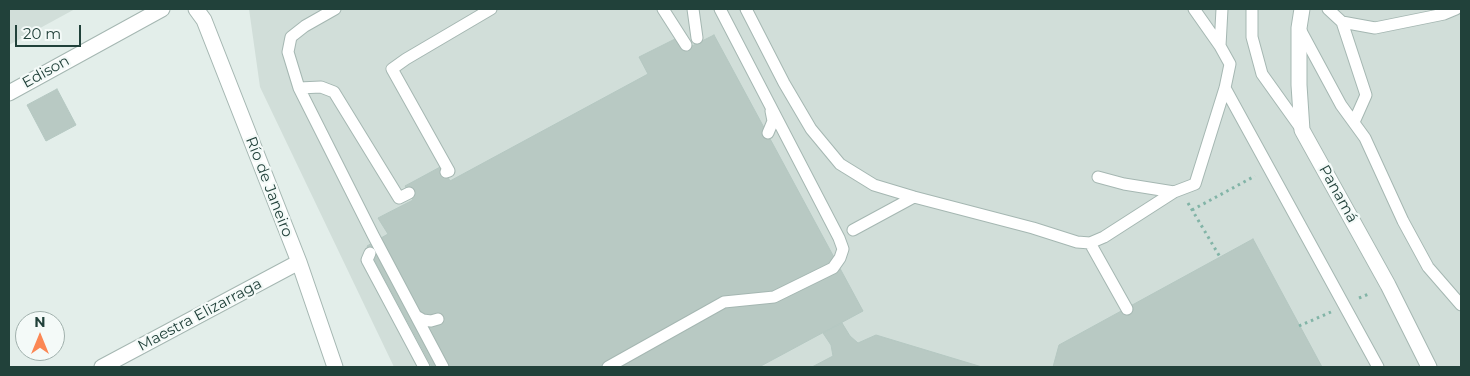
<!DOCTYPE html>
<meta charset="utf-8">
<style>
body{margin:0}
#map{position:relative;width:1470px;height:376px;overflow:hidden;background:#e3eeea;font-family:Montserrat,sans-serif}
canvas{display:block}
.frame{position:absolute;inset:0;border:10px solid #21413a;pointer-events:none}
.north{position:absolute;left:15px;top:311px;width:50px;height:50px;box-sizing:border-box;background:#f4faf8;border:1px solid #a0b0ac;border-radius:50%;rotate:0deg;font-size:14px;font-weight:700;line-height:20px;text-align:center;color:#21413a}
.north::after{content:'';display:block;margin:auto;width:18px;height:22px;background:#fb8754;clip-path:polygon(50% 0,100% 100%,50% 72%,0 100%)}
.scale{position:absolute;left:15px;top:25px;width:66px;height:22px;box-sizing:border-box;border:2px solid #21413a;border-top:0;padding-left:6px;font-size:15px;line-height:18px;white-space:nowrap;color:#21413a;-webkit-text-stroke:4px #f4faf8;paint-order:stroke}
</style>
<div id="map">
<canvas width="1470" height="376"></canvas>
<div class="frame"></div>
<div class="north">N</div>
<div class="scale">20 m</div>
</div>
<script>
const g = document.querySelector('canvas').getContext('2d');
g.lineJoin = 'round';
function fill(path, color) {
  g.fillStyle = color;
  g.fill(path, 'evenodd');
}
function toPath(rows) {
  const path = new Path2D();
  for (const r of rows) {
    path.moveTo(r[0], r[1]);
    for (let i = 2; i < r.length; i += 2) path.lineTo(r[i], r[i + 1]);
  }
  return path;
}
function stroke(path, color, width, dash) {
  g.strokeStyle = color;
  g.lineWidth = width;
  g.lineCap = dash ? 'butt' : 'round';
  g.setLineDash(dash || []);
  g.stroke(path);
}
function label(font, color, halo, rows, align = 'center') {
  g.font = font + ' Montserrat,sans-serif';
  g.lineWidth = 4.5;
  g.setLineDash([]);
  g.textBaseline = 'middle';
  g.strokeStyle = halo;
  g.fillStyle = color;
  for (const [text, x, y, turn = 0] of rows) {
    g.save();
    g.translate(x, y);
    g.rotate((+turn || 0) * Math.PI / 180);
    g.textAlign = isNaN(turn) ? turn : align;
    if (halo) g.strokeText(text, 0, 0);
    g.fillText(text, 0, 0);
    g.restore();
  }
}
fill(toPath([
 [9,9,75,9,9,45],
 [249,9,1461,9,1461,367,394,367,260,87]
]), '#d1ded9');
const building = toPath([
 [714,35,863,311,759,367,432,367,367,246,388,234,378,218,413,200,405,186,442,166,450,181,648,74,639,57,677,38,684,50,714,35],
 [57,89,76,125,46,141,27,105,57,89],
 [1253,239,1322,367,1053,367,1059,345,1253,239],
 [842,323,850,336,858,343,876,335,982,367,812,367,833,356,831,345,823,333,842,323]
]);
fill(building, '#b8c9c3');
stroke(building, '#b5c8c2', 1);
const service = toPath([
 [335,9,305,26,291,37,288,52,299,88,373,235,443,367],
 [663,9,686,45],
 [693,9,697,38],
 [746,9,784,83,811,129,840,164,874,185,914,197,1033,228,1077,242,1090,243,1104,237,1174,192,1195,184,1225,88,1230,64,1220,46,1194,9],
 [1252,9,1252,37,1262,74,1302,130],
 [1328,9,1342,22,1375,28,1444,14,1456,9],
 [1342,22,1366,95,1354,122],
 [1300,29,1341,105,1365,138,1403,221,1428,267,1461,305],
 [1220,46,1222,9],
 [299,88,321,87,334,92,399,198,409,193],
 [1225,88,1378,367],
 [768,133,773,121,771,111],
 [446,172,449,171,392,69,406,59,491,9],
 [1098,177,1124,184,1174,192],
 [853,230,914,197],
 [1090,243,1127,309],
 [370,253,367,260,424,367],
 [416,316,423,320,431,321,438,319],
 [608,367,724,302,774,297,833,268,840,258,843,249,839,238,720,9]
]);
const minor = toPath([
 [196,9,204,20,299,262,335,367],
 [1302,9,1299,28,1299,85,1302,130,1388,285,1429,367],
 [102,367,299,262]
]);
const tertiary = toPath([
 [9,93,162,9]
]);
stroke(service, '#a5b7b2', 13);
stroke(minor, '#a5b7b2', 17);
stroke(tertiary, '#a5b7b2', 17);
stroke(toPath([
 [1188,203,1220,257],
 [1192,210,1255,176],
 [1359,298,1371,293],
 [1299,326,1331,312]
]), '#82b4a7', 3, [2.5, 4]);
stroke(service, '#fff', 11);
stroke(minor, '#fff', 15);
stroke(tertiary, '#fff', 15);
label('15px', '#21413a', '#f4faf8', [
 ["Edison",46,72,-29],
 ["Río de Janeiro",269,187,69],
 ["Panamá",1338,194,61],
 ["Maestra Elizarraga",200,315,-28]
]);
</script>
